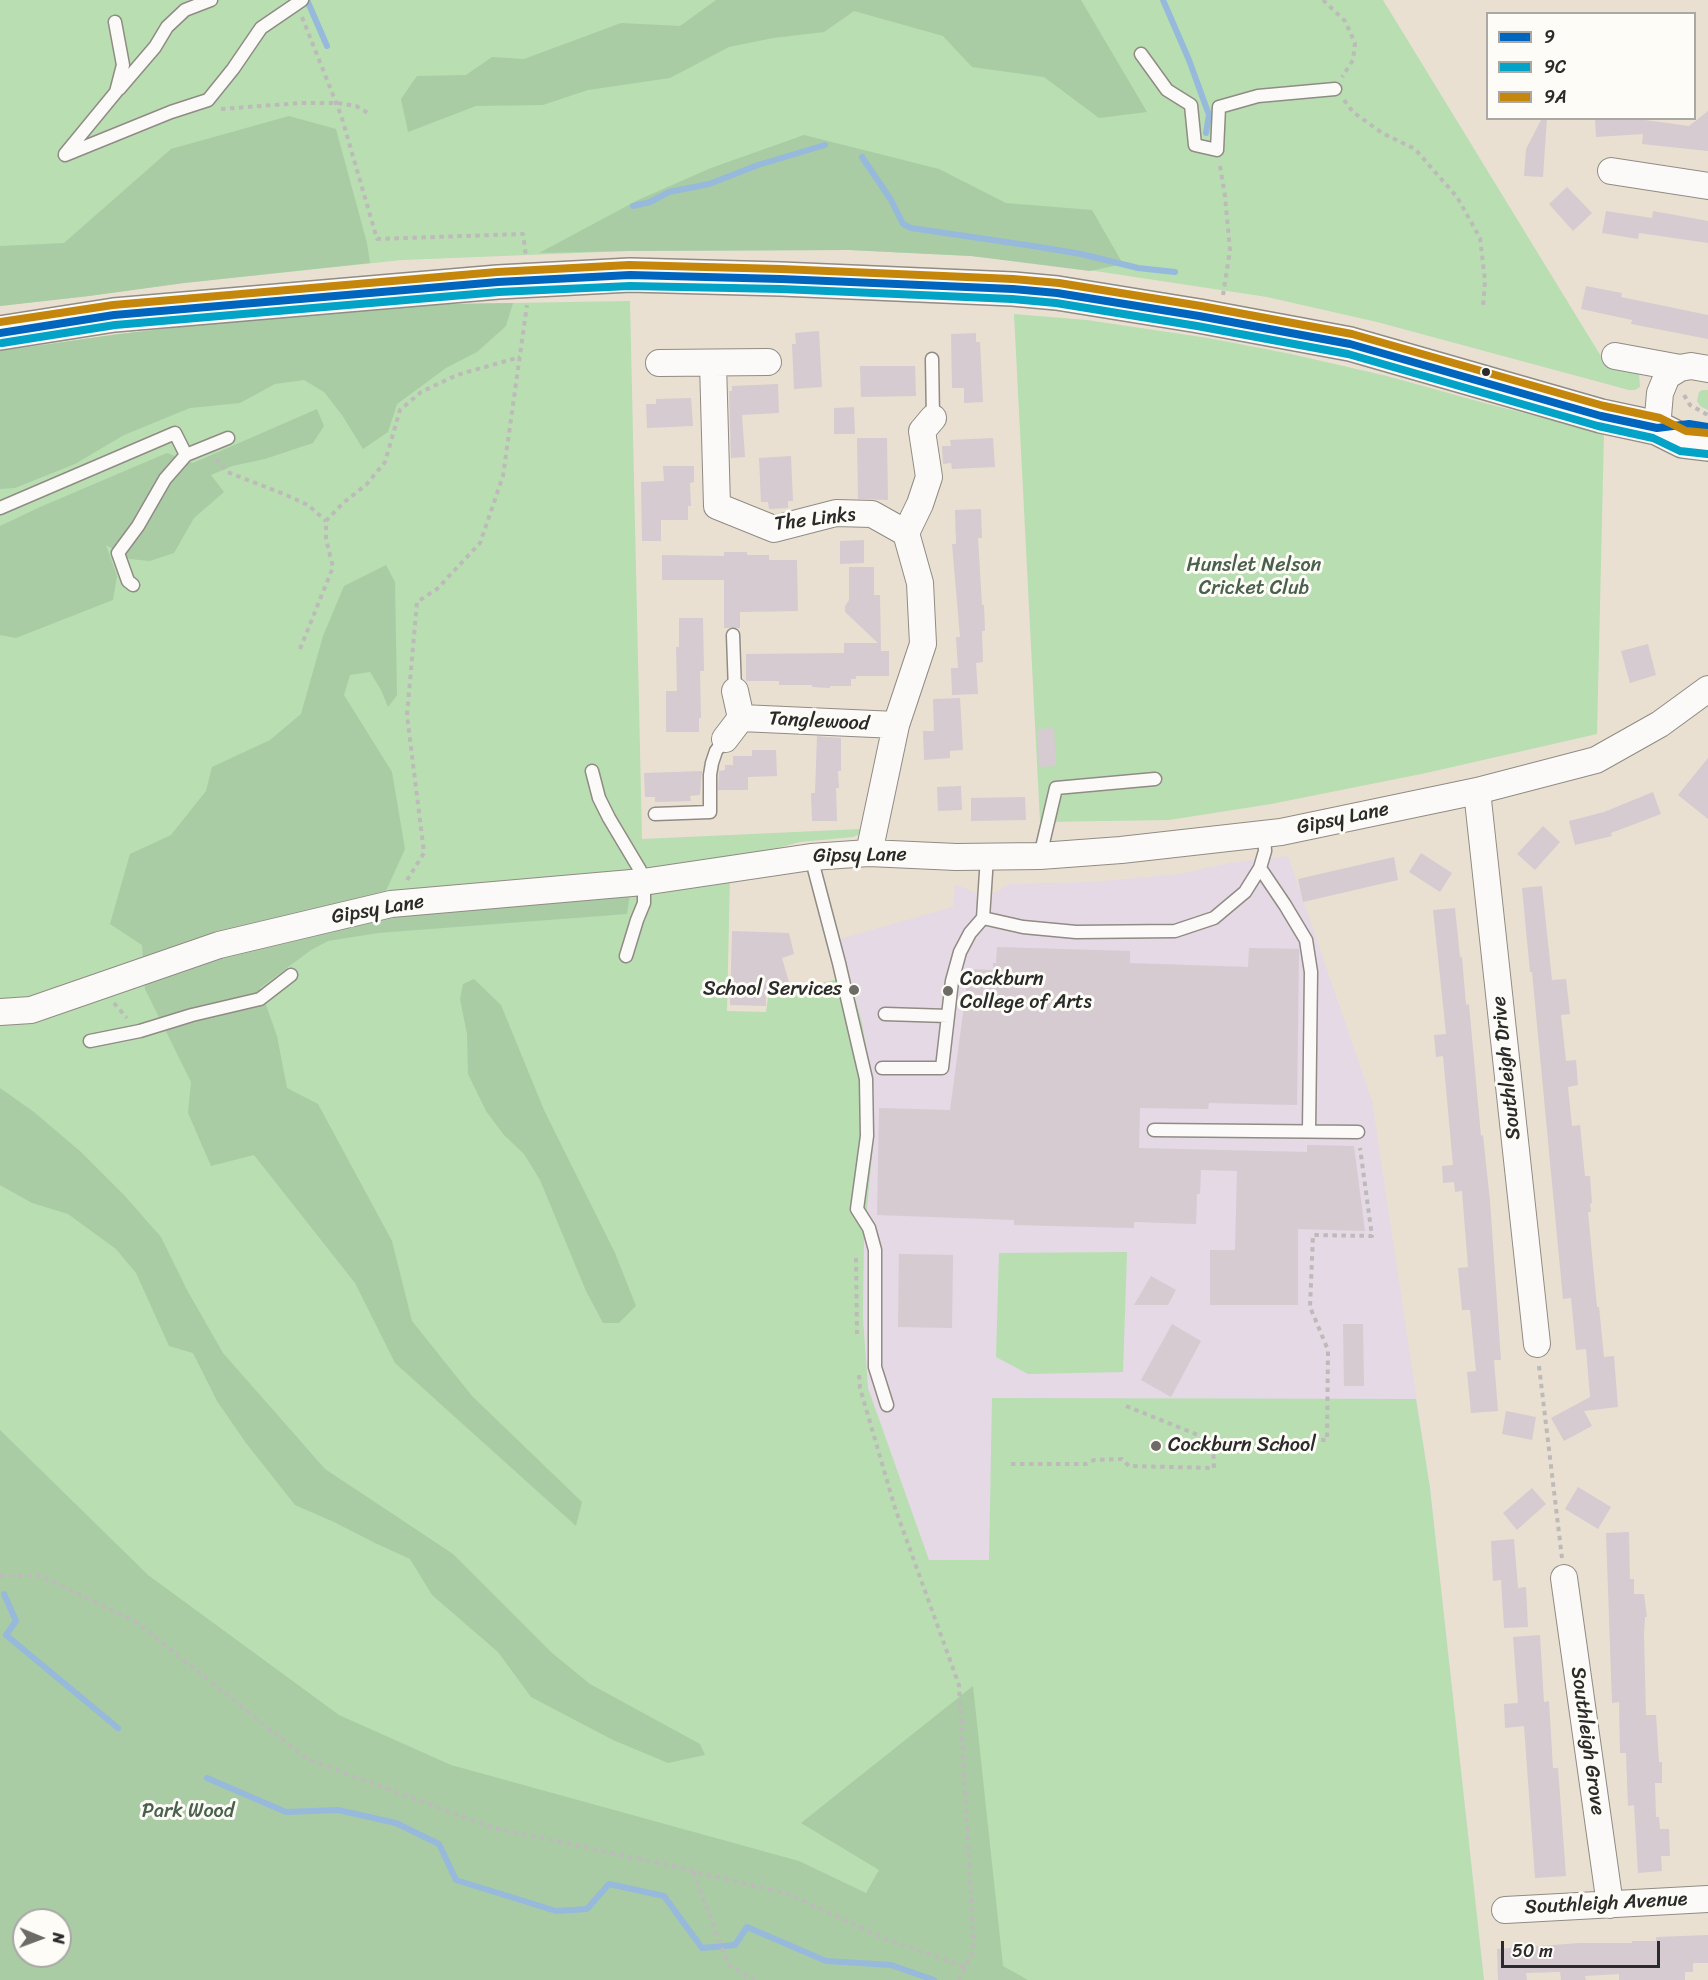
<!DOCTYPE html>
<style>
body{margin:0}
#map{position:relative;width:1708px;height:1980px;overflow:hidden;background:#e9e0d2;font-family:Sriracha,sans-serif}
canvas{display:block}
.legend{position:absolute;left:1486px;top:12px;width:210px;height:108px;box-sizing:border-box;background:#fdfcf7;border:2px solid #a9a8a5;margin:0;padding:8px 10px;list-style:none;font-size:18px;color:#2b2b2b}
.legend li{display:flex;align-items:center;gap:12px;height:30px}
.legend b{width:30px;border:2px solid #a9a8a5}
.north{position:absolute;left:12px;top:1908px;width:60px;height:60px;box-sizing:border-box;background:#fdfcf7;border:2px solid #a9a8a5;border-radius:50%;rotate:91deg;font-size:16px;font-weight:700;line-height:24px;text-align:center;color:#2b2b2b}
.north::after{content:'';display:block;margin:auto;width:21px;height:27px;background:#6e6a65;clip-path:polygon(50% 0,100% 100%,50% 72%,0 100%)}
.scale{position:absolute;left:1501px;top:1941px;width:159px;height:27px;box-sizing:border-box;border:3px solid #2b2b2b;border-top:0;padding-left:8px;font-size:18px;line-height:21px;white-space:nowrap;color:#2b2b2b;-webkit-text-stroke:4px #fdfcf7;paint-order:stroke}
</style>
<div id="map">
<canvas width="1708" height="1980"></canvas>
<ul class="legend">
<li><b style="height:8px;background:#0065bd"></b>9</li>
<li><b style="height:8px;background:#02a3c6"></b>9C</li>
<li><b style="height:8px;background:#c4870b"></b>9A</li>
</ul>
<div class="north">N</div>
<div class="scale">50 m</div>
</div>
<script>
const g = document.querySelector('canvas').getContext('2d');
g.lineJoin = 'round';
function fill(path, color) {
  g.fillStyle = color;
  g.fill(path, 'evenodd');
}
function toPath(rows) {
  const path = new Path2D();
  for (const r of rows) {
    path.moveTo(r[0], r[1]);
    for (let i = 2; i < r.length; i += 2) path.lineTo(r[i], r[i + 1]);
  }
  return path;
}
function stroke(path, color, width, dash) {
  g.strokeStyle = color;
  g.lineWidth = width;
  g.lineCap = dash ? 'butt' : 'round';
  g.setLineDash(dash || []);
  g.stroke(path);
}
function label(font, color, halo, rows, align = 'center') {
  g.font = font + ' Sriracha,sans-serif';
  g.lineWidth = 6;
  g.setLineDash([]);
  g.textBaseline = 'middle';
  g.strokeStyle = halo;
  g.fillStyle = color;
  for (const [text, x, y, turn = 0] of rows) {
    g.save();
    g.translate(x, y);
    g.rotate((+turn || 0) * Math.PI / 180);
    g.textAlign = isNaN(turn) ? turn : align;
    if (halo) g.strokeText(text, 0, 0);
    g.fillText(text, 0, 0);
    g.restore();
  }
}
fill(toPath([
 [1288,856,1372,1101,1430,1488,1484,1980,1028,1980,973,1686,868,1388,863,1318,864,1240,873,1146,871,1076,862,1023,840,939,953,907,955,884,976,893,995,893,1009,884,1091,882,1179,874,1229,863]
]), '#e4d9e5');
fill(toPath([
 [0,0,1383,0,1602,358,1631,364,1639,372,1640,387,1635,390,1629,390,1377,322,1267,297,1062,266,971,256,849,250,628,251,402,260,184,283,89,296,0,306],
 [630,301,642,839,861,829,858,835,853,837,800,842,767,851,643,875,730,877,727,1011,766,1012,768,997,849,976,862,1023,871,1076,873,1146,864,1240,863,1318,868,1388,929,1560,989,1560,992,1398,1416,1399,1430,1488,1484,1980,0,1980,0,351,119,334,300,313,450,304],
 [24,1920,60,1920,60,1956,24,1956],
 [1014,314,1087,320,1208,338,1291,354,1387,376,1488,404,1604,433,1597,734,1426,773,1271,804,1169,820,1040,822],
 [1702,390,1708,390,1708,410,1700,406,1697,401,1699,392],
 [1127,1252,1123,1372,1028,1374,996,1357,999,1253]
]), '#b8deb2');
fill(toPath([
 [716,0,1081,0,1147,112,1099,118,1044,77,972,67,943,36,854,11,824,32,773,38,729,47,670,78,588,90,543,105,476,106,408,132,401,99,417,76,466,75,492,57,524,59,621,23,680,26],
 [289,116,336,129,367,243,370,263,184,283,89,296,0,306,0,246,64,243,171,149],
 [804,135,939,169,1006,203,1092,210,1123,264,1090,271,971,256,849,250,628,251,539,253,638,200,711,168],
 [513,303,506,326,477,352,446,368,397,404,388,432,363,449,342,415,324,392,304,380,275,384,240,403,190,408,124,435,75,464,15,488,0,489,0,351,119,334,300,313,450,304],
 [317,409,324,426,313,443,265,459,232,466,211,475,224,492,194,518,174,553,150,561,130,559,106,545,117,576,113,600,16,638,0,635,0,526,40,507,167,453,193,463],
 [386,565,395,582,397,695,388,707,381,690,370,672,350,675,344,695,392,772,405,849,385,893,630,894,627,914,378,933,328,941,311,950,260,988,277,1036,287,1088,318,1104,392,1241,412,1321,472,1396,582,1502,576,1526,395,1363,355,1283,254,1155,211,1166,188,1113,191,1082,145,989,142,945,110,924,130,854,171,835,206,791,212,767,270,740,301,714,323,636,344,586],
 [474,979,501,1005,544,1110,615,1253,636,1306,619,1323,603,1323,586,1291,540,1180,524,1154,504,1135,486,1111,468,1074,467,1034,460,999,463,984],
 [0,1088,34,1112,81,1152,123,1194,161,1237,187,1290,223,1353,325,1469,453,1554,552,1653,590,1684,700,1744,705,1755,668,1763,613,1740,531,1697,498,1652,432,1595,410,1559,375,1543,334,1522,295,1505,246,1443,217,1401,193,1353,169,1346,136,1273,116,1249,68,1214,32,1203,0,1185],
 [0,1430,148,1575,339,1715,451,1765,799,1861,866,1893,879,1870,801,1823,973,1686,1003,1966,1028,1980,0,1980],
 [24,1920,60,1920,60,1956,24,1956]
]), '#a9cca5');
stroke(toPath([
 [307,0,327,46],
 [1163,0,1189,60,1209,115,1206,133],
 [862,157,891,200,903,224,911,228,1033,246,1081,254,1138,268,1175,272],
 [633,206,650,202,669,192,709,184,758,165,825,145],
 [4,1594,16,1621,6,1635,118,1728],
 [207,1778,286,1812,338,1810,396,1823,439,1844,456,1880,556,1911,587,1909,609,1884,664,1896,702,1948,735,1945,747,1927,826,1961,891,1965,934,1980]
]), '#96b9dc', 6);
fill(toPath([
 [1708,111,1708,151,1642,144,1643,134,1596,137,1595,118,1630,118,1689,126],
 [1542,118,1547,118,1543,177,1524,176,1526,149],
 [1567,187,1592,213,1573,231,1549,204],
 [1606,211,1652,218,1653,211,1708,221,1708,243,1639,233,1638,239,1602,233],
 [1586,286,1622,293,1621,297,1708,315,1708,339,1631,324,1632,320,1581,309],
 [819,331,822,387,794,389,792,344,796,344,795,333],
 [976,333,976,342,980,342,983,402,964,403,964,388,952,388,951,334],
 [860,366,915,366,916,396,861,397],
 [778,384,779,413,742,415,745,457,731,458,729,391,732,391,732,386],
 [691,398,693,426,647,428,646,404,656,404,656,399],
 [854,407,855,434,834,434,834,408],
 [857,438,887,438,888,500,858,499],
 [993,438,995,467,952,469,951,463,943,464,942,446,951,446,950,440],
 [791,456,793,501,788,501,788,508,769,509,768,502,761,502,759,458],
 [663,466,694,466,694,482,690,483,691,506,688,506,688,520,661,520,661,541,642,541,641,482,664,481],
 [981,509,982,538,978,538,982,605,984,605,985,631,982,631,983,662,976,663,978,694,952,695,951,668,958,668,956,637,960,637,952,544,956,544,955,510],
 [864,540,864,563,840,564,840,541],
 [724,552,747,552,747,555,769,555,769,560,797,560,798,611,740,612,740,628,724,628,724,580,662,580,662,555,724,556],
 [849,567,874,567,874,595,880,595,881,651,889,651,889,676,856,676,856,679,851,679,851,686,830,686,830,688,812,687,812,685,779,685,779,681,746,681,746,654,844,653,844,643,878,643,845,612,845,606,849,600],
 [679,618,703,618,704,671,700,671,701,718,699,718,699,732,666,732,666,691,677,691,676,647,679,647],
 [1648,644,1656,675,1630,683,1621,651],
 [960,698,963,750,950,751,950,758,924,760,923,731,934,731,933,699],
 [1054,728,1056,766,1039,767,1037,729],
 [817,736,841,738,841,771,838,771,839,788,836,788,837,821,812,821,811,793,815,793],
 [752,750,776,750,777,776,748,777,748,790,718,790,719,771,725,770,725,765,733,765,733,756,752,756],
 [1708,758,1708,819,1678,795],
 [702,771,700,795,690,796,691,801,655,802,655,797,645,797,644,773],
 [961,786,962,810,938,811,937,787],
 [1653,792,1661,814,1611,833,1612,836,1575,845,1569,821,1604,812],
 [1025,797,1026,820,971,821,971,798],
 [1543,826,1560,842,1535,870,1517,854],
 [1421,853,1452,873,1440,892,1409,872],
 [1394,857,1398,880,1303,902,1298,879],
 [1542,886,1552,980,1566,979,1570,1014,1561,1015,1566,1061,1576,1060,1578,1085,1568,1087,1572,1126,1580,1125,1585,1176,1590,1176,1592,1203,1590,1204,1591,1212,1588,1212,1597,1307,1599,1307,1604,1357,1614,1356,1618,1407,1584,1411,1592,1426,1564,1441,1551,1418,1590,1397,1586,1349,1576,1350,1571,1298,1563,1299,1532,972,1530,972,1522,888],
 [1455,908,1460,957,1462,957,1466,1005,1469,1004,1481,1136,1483,1135,1490,1201,1501,1360,1494,1360,1498,1411,1471,1413,1467,1372,1476,1371,1473,1341,1470,1310,1462,1310,1458,1268,1468,1267,1462,1191,1455,1192,1454,1182,1443,1183,1442,1166,1453,1165,1443,1056,1436,1057,1434,1035,1446,1034,1433,910],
 [732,931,789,933,794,954,782,958,791,989,766,996,766,1006,730,1005],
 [997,947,1130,951,1130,963,1248,967,1249,948,1299,949,1297,1105,1209,1103,1208,1109,1140,1108,1139,1148,1307,1152,1307,1145,1354,1146,1365,1231,1298,1229,1298,1305,1210,1305,1210,1250,1235,1250,1237,1171,1201,1170,1200,1194,1197,1194,1196,1224,1134,1222,1134,1228,1014,1225,1014,1220,877,1215,879,1108,950,1110,969,969,993,970,993,963,996,963],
 [899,1254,953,1255,952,1328,898,1327],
 [1151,1276,1176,1290,1168,1305,1134,1305],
 [1172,1324,1201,1341,1171,1397,1141,1380],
 [1343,1324,1363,1324,1364,1386,1344,1386],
 [1506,1411,1536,1417,1532,1440,1502,1434],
 [1578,1487,1611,1507,1598,1529,1565,1509],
 [1532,1488,1546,1504,1517,1530,1503,1513],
 [1629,1532,1630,1579,1634,1579,1634,1594,1644,1594,1647,1617,1645,1617,1644,1635,1646,1715,1656,1715,1659,1762,1662,1762,1662,1783,1655,1783,1656,1817,1659,1817,1660,1829,1669,1829,1670,1856,1661,1856,1662,1871,1638,1873,1634,1805,1628,1806,1626,1753,1620,1753,1619,1702,1612,1703,1606,1533],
 [1514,1539,1518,1588,1526,1587,1528,1627,1504,1628,1501,1580,1493,1581,1491,1541],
 [1540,1635,1544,1702,1549,1701,1553,1768,1558,1768,1566,1876,1535,1878,1524,1726,1505,1728,1504,1704,1518,1703,1513,1637],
 [1708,1935,1708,1963,1693,1963,1693,1972,1685,1972,1685,1980,1619,1980,1619,1974,1585,1976,1586,1980,1561,1980,1560,1972,1526,1973,1527,1980,1498,1980,1497,1949,1580,1943,1632,1943,1632,1941,1656,1941,1656,1937]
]), '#d5cbd1');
const lane = toPath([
 [1141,54,1167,90,1191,105,1195,145,1217,150,1219,107,1258,96,1335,89],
 [119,89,155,47,167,27,185,10,211,0],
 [65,154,116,92,123,65,115,22],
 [65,155,171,112,208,100,233,69,261,28,302,0],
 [932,359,933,418],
 [0,508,175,433,186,455,228,438],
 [133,585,128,581,118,553,138,526,165,479,186,455],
 [733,635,735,691],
 [592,771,599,798,609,818,640,870,640,882,644,890,644,903,637,920,626,956],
 [655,814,710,812,710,775,712,763,716,751,725,739],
 [1040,856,1056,788,1155,779],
 [811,857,839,963,866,1079,867,1136,857,1209,869,1228,875,1250,875,1367,887,1405],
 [987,857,983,918,1023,927,1076,932,1175,931,1214,918,1245,892,1260,868,1265,851,1264,834],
 [1260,868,1285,905,1306,940,1311,972,1309,1131],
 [885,1014,948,1016],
 [90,1041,140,1031,192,1015,260,999,291,975],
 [882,1068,942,1068,952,981,960,952,970,933,983,918],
 [1154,1130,1358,1132]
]);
const street = toPath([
 [1611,171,1708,186],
 [1615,356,1680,368],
 [659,363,768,362],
 [713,363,717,506,774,529,836,513,872,514,906,533,920,583,923,644,896,725,869,853],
 [1657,428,1660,393,1667,376,1680,368,1691,366,1708,369],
 [906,533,920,504,929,477,922,431,933,418],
 [735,691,741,718],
 [725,739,741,718,896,725],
 [1477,791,1537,1344],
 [0,1012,31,1010,219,945,391,904,643,882,811,857,869,853,956,857,1040,856,1121,850,1281,832,1477,791,1596,760,1660,724,1708,689],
 [1564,1578,1610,1905],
 [1505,1910,1708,1899]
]);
const secondary = toPath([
 [0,333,114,315,498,282,630,275,781,279,1013,289,1057,293,1199,316,1350,344,1601,416,1657,428,1683,441,1708,444]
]);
stroke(lane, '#908b84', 15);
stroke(street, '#908b84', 28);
stroke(secondary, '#908b84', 36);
stroke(toPath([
 [1323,0,1345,21,1355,43,1353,60,1342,77],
 [302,17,341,115,377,239,523,234,526,256],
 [1344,100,1353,112,1382,133,1415,149,1457,197,1480,238,1485,281,1483,307],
 [221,109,300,103,337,103,356,106,370,114],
 [1220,166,1225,196,1230,250,1223,295],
 [1684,395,1690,405,1708,415],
 [216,459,227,472,284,494,308,505,326,521],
 [300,649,333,567,326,539,326,521,343,503,366,485,385,462,400,410,421,392,457,375,520,357],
 [407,880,424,853,407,715,417,602,437,589,480,543,503,476,527,305],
 [114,1003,127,1018],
 [856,1258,857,1334],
 [1539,1366,1562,1558],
 [859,1375,860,1388,895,1508,959,1685,974,1949,959,1980],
 [1126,1406,1213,1441],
 [1011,1464,1086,1464,1094,1460,1122,1459,1129,1466,1214,1468,1213,1441,1327,1440,1328,1350,1310,1307,1313,1235,1372,1236,1360,1148],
 [0,1576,41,1576,136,1622,307,1759,493,1828,660,1863,791,1895,881,1937,966,1967],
 [693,1872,728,1964,754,1980]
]), '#bdbbb9', 4, [4.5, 4.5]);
stroke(lane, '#fcfaf8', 12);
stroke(street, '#fcfaf8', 26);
stroke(secondary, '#fcfaf8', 33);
stroke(toPath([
 [0,333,114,315,498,282,630,275,781,279,1013,289,1057,293,1199,316,1350,344,1601,416,1657,428,1689,424,1708,427]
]), '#0065bd', 8);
stroke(toPath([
 [2,343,115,325,499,292,630,286,781,289,1012,299,1056,303,1197,326,1348,354,1598,426,1653,438,1680,451,1707,454]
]), '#02a3c6', 8);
stroke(toPath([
 [0,322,113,305,497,272,629,265,781,269,1013,279,1059,283,1201,306,1352,334,1604,406,1660,418,1686,431,1708,433]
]), '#c4870b', 8);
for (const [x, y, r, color] of [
 [1486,372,5,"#2b2b2b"],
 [854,990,6,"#6e6a65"],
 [948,991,6,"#6e6a65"],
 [1156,1446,6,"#6e6a65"]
]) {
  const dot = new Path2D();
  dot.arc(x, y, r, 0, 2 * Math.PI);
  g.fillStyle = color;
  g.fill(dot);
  stroke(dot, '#fdfcf7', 2);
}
label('20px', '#2b2b2b', '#fdfcf7', [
 ["The Links",815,520,-7],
 ["Tanglewood",819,722,3],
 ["Gipsy Lane",1343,819,-12],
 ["Gipsy Lane",860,856,-1],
 ["Gipsy Lane",378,910,-10],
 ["Southleigh Drive",1507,1068,-96],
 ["Southleigh Grove",1587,1741,82],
 ["Southleigh Avenue",1606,1904,-3]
]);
label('20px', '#49604c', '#fdfcf7', [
 ["Hunslet Nelson",1254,566],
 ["Cricket Club",1254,589],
 ["Park Wood",188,1812]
]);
label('20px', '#2b2b2b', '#fdfcf7', [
 ["Cockburn",960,980],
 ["College of Arts",960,1003],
 ["School Services",842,990,"right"],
 ["Cockburn School",1168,1446]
], 'left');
</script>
